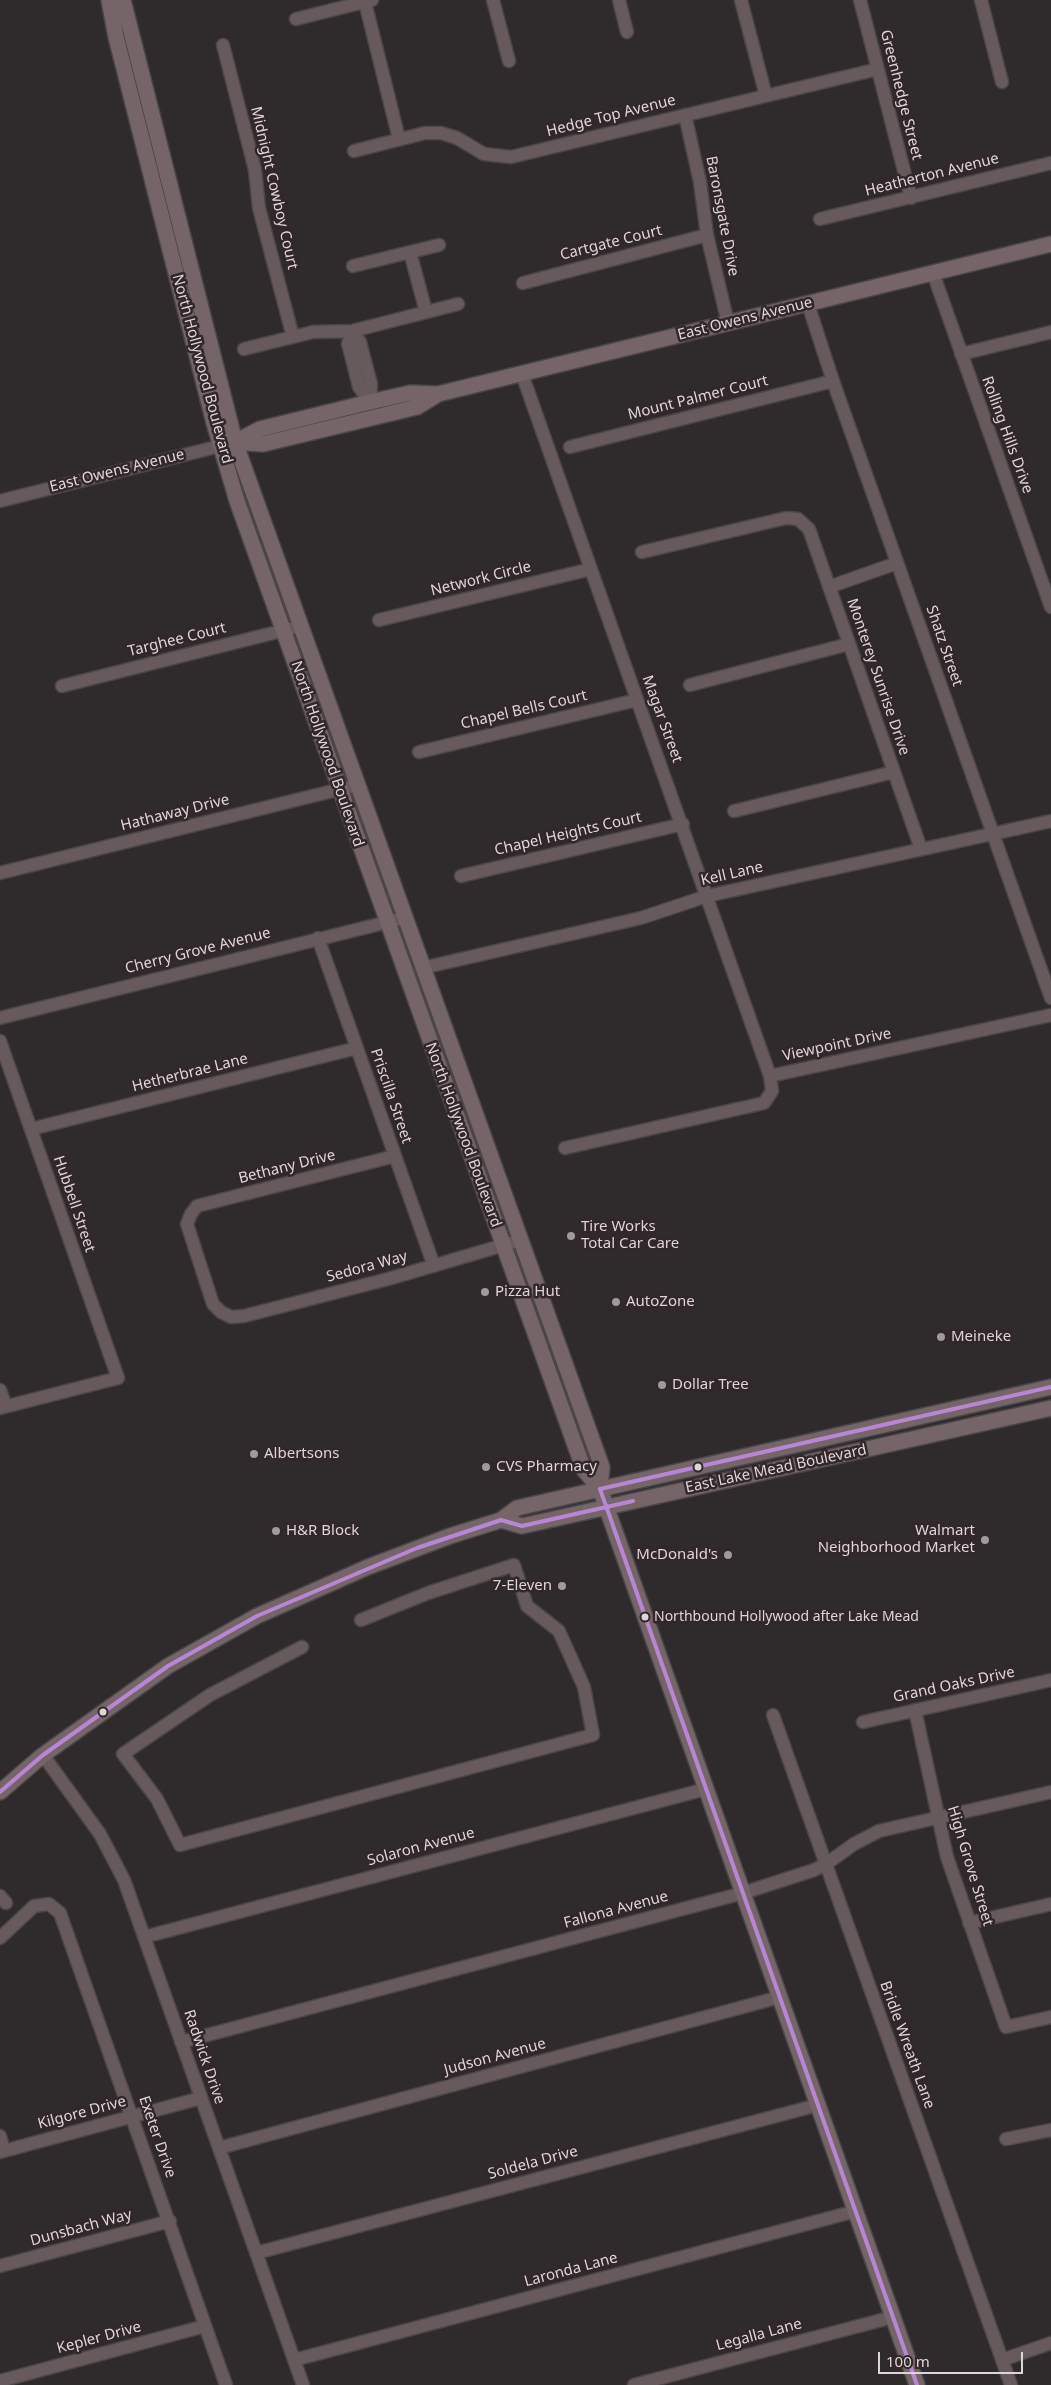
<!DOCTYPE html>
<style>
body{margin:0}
#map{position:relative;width:1051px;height:2385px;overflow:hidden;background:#2f2a2b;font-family:"Noto Sans",sans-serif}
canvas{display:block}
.scale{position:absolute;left:878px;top:2352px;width:145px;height:22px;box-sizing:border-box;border:2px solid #ddd6d7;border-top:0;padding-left:6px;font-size:15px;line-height:18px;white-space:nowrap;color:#ddd6d7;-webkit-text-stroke:4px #32272a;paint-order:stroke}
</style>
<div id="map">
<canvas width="1051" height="2385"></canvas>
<div class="scale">100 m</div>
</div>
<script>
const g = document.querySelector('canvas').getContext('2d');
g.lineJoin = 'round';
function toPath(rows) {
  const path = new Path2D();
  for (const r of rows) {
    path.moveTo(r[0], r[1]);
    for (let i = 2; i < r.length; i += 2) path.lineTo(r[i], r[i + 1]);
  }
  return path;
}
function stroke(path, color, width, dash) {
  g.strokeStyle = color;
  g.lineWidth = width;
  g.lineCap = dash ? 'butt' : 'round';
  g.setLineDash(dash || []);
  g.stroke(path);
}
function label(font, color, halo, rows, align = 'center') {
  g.font = font + ' "Noto Sans",sans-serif';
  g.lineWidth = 5;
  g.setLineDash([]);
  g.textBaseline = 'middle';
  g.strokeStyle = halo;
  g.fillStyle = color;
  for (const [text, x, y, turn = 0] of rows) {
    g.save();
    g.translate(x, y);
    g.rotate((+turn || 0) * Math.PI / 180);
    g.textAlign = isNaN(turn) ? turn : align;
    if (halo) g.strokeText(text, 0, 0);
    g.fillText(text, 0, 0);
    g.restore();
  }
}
const minor = toPath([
 [493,0,509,61],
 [619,0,627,32],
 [741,0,766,96],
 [860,0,911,198],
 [981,0,1002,82],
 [365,2,399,139],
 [296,19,372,0],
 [223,45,255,170,259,208,293,337],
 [685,115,700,182,707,235,728,323],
 [354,151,425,133,441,133,457,138,484,154,511,157,878,69],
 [820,219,1051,163],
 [410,252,426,312],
 [353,266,439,245],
 [933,273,1051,607],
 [523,283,707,235],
 [808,304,833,381,1051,998],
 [352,331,348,344,350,351,359,387,370,402],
 [352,331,360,342,371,384,370,402],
 [244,349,313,332,352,331,458,304],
 [961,354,1051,332],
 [522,374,770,1076],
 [570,447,833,381],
 [0,501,220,446],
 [642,552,786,518,798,519,809,529,921,849],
 [829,587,897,563],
 [379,620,591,569],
 [690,685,849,644],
 [62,686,301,626],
 [419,752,637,700],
 [734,811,894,772],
 [0,873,357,785],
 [461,876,683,824],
 [318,938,434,1266],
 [422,968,641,918,707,896,1051,821],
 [0,1018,404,918],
 [0,1041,118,1378,0,1408],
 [31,1129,357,1048],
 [565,1148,764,1103,772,1091,770,1076,1051,1015],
 [395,1156,197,1206,191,1214,187,1224,213,1304,221,1312,231,1317,244,1316,388,1279,521,1240],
 [0,1390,6,1406],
 [302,1647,210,1695,123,1754,157,1799,180,1845,593,1735,584,1687,559,1631,527,1606,514,1565,428,1593,361,1620],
 [915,1710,947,1857,1006,2027,1051,2017],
 [773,1715,1011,2385],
 [863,1722,1051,1680],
 [43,1755,100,1834,124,1880,303,2385],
 [0,1896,6,1903],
 [969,1923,1051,1904],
 [144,1937,706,1789],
 [0,1938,34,1906,49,1904,60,1913,226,2385],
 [181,2042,743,1893,814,1870,826,1864,854,1844,879,1831,1051,1792],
 [0,2136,4,2150],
 [1006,2139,1051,2130],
 [219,2148,780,1997],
 [0,2152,201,2098],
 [256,2253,818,2105],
 [0,2266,170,2221],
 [294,2360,856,2211],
 [1002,2360,1051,2343],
 [0,2381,205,2326],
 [634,2385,893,2317]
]);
const major = toPath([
 [109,0,116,37,214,423,237,501,584,1470,600,1489],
 [123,0,235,442,602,1467,600,1489,917,2385],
 [235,442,260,429,370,402,410,393,438,394],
 [226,444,235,442,263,444,417,407,438,394,1051,244],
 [501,1520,522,1526,1051,1408],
 [0,1792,43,1755,168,1666,257,1616,368,1567,450,1536,501,1520,517,1508,1051,1387]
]);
stroke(minor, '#4a4647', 15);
stroke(major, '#4a4647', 18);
stroke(minor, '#665a5d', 12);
stroke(major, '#756468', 15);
stroke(toPath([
 [0,1792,43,1755,168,1666,257,1616,417,1548,501,1520,522,1526,633,1501],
 [917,2385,600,1489,1051,1387]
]), '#b788d2', 4);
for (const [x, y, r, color] of [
 [571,1236,5,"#a09a9b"],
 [485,1292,5,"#a09a9b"],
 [616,1302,5,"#a09a9b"],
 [941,1337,5,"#a09a9b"],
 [662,1385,5,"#a09a9b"],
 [254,1454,5,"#a09a9b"],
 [486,1467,5,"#a09a9b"],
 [698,1467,4.5,"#ddd6d7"],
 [276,1531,5,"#a09a9b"],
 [985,1540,5,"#a09a9b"],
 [728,1555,5,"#a09a9b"],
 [562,1586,5,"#a09a9b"],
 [645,1617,4.5,"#ddd6d7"],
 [103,1712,4.5,"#ddd6d7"]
]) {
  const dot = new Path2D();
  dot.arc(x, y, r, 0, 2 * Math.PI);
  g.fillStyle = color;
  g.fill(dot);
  stroke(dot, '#32272a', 2);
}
label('14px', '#ddd6d7', '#32272a', [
 ["Northbound Hollywood after Lake Mead",654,1617]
], 'left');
label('15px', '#ddd6d7', '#32272a', [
 ["Greenhedge Street",901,95,76],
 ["Hedge Top Avenue",611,116,-14],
 ["Heatherton Avenue",932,175,-14],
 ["Midnight Cowboy Court",274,188,77],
 ["Baronsgate Drive",722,216,79],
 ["Cartgate Court",611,243,-14],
 ["East Owens Avenue",745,319,-14],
 ["North Hollywood Boulevard",202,369,75],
 ["Mount Palmer Court",698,398,-14],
 ["Rolling Hills Drive",1007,435,70],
 ["East Owens Avenue",117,471,-14],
 ["Network Circle",481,579,-14],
 ["Targhee Court",177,640,-14],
 ["Shatz Street",944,646,71],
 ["Monterey Sunrise Drive",878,677,71],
 ["Chapel Bells Court",524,710,-13],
 ["Magar Street",662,719,70],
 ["North Hollywood Boulevard",327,754,71],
 ["Hathaway Drive",175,813,-14],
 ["Chapel Heights Court",568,834,-13],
 ["Kell Lane",732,874,-13],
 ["Cherry Grove Avenue",198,951,-14],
 ["Viewpoint Drive",837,1045,-12],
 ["Hetherbrae Lane",190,1073,-14],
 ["Priscilla Street",391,1096,71],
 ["North Hollywood Boulevard",463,1135,70],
 ["Bethany Drive",287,1167,-14],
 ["Hubbell Street",74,1204,71],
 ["Sedora Way",367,1267,-15],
 ["East Lake Mead Boulevard",776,1469,-12],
 ["Grand Oaks Drive",954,1685,-12],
 ["Solaron Avenue",421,1847,-15],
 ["High Grove Street",970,1866,73],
 ["Fallona Avenue",616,1910,-15],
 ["Bridle Wreath Lane",907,2045,70],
 ["Radwick Drive",204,2057,71],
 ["Judson Avenue",495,2057,-15],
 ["Kilgore Drive",82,2113,-15],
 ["Exeter Drive",157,2137,71],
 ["Soldela Drive",533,2163,-15],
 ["Dunsbach Way",81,2228,-15],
 ["Laronda Lane",571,2270,-15],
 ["Legalla Lane",759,2335,-15],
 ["Kepler Drive",99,2338,-15]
]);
label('15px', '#ddd6d7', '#32272a', [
 ["Tire Works",581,1227],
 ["Total Car Care",581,1244],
 ["Pizza Hut",495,1292],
 ["AutoZone",626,1302],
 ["Meineke",951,1337],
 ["Dollar Tree",672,1385],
 ["Albertsons",264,1454],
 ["CVS Pharmacy",496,1467],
 ["H&R Block",286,1531],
 ["Walmart",975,1531,"right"],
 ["Neighborhood Market",975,1548,"right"],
 ["McDonald's",718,1555,"right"],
 ["7-Eleven",552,1586,"right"]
], 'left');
</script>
